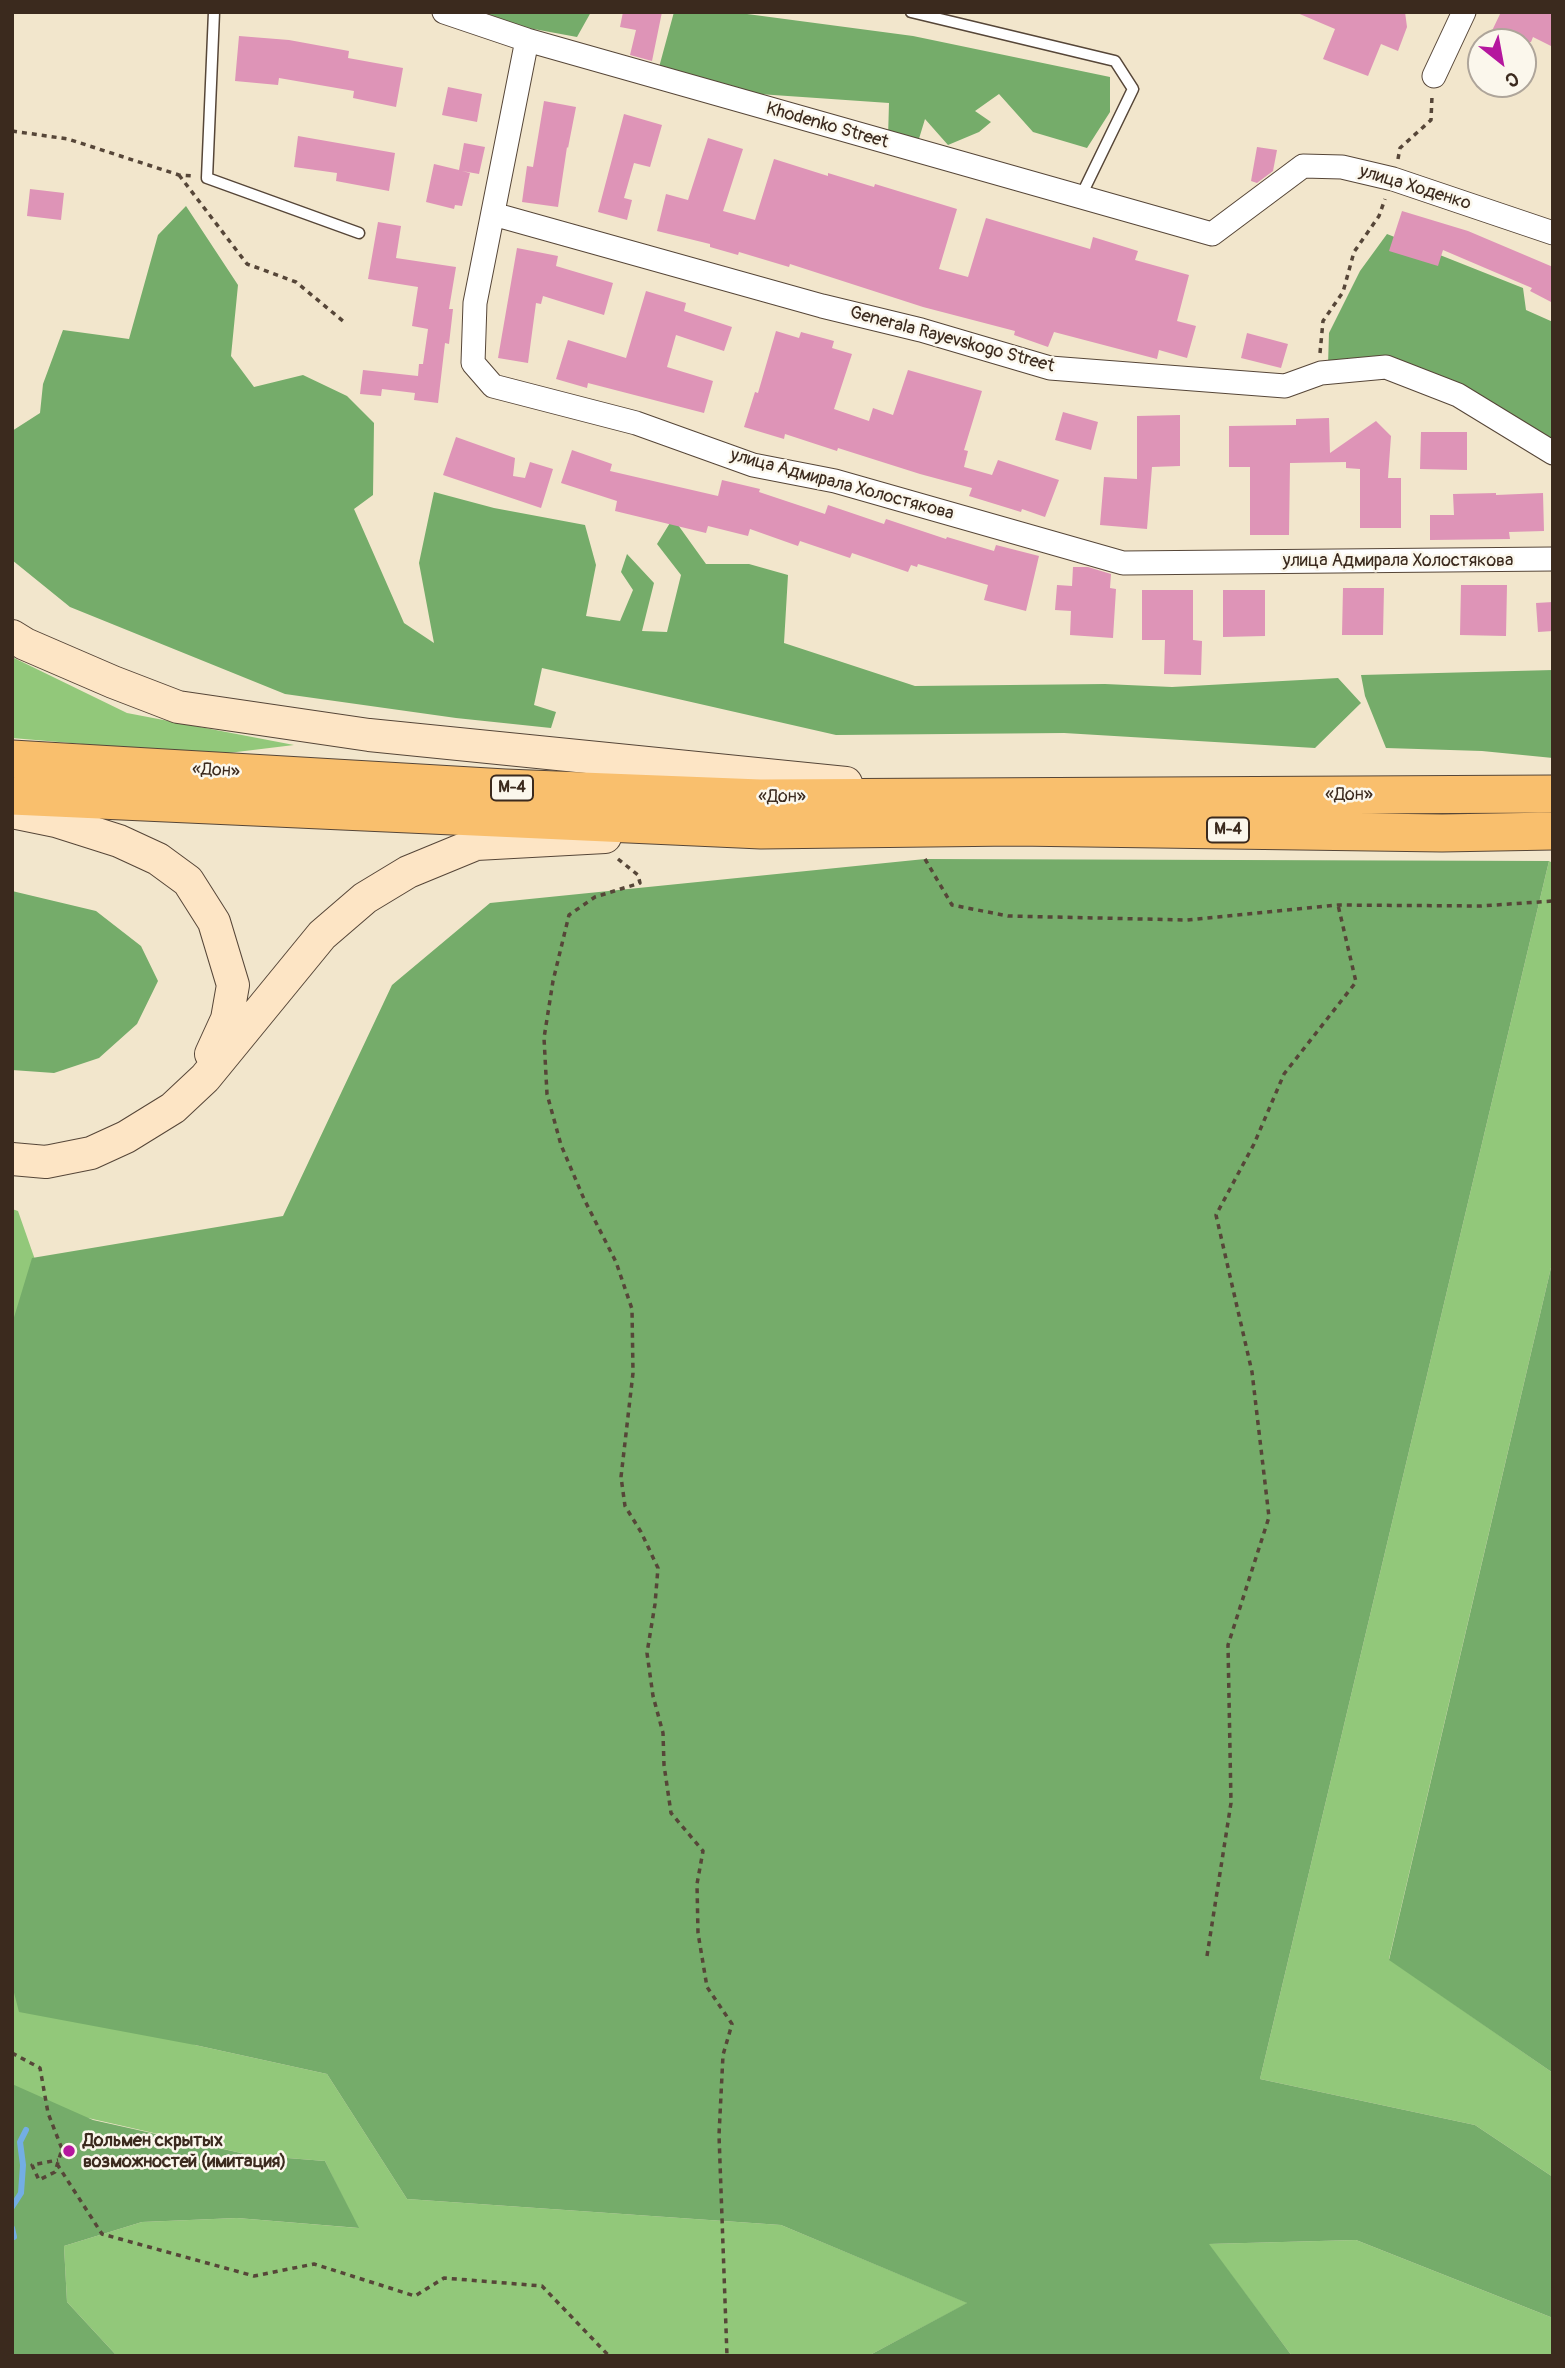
<!DOCTYPE html>
<meta charset="utf-8">
<style>
body{margin:0}
#map{position:relative;width:1565px;height:2368px;overflow:hidden;background:#f2e6cc;font-family:Pangolin,sans-serif}
canvas{display:block}
.frame{position:absolute;inset:0;border:14px solid #3b2a1e;pointer-events:none}
.north{position:absolute;left:1467px;top:28px;width:70px;height:70px;box-sizing:border-box;background:#fbf7ec;border:2px solid #aea59a;border-radius:50%;rotate:149deg;font-size:19px;font-weight:700;line-height:28px;text-align:center;color:#3b2a1e}
.north::after{content:'';display:block;margin:auto;width:24px;height:32px;background:#b5179e;clip-path:polygon(50% 0,100% 100%,50% 72%,0 100%)}
</style>
<div id="map">
<canvas width="1565" height="2368"></canvas>
<div class="frame"></div>
<div class="north">С</div>
</div>
<script>
const g = document.querySelector('canvas').getContext('2d');
g.lineJoin = 'round';
function fill(path, color) {
  g.fillStyle = color;
  g.fill(path, 'evenodd');
}
function toPath(rows) {
  const path = new Path2D();
  for (const r of rows) {
    path.moveTo(r[0], r[1]);
    for (let i = 2; i < r.length; i += 2) path.lineTo(r[i], r[i + 1]);
  }
  return path;
}
function stroke(path, color, width, dash) {
  g.strokeStyle = color;
  g.lineWidth = width;
  g.lineCap = dash ? 'butt' : 'round';
  g.setLineDash(dash || []);
  g.stroke(path);
}
function label(font, color, halo, rows, align = 'center') {
  g.font = font + ' Pangolin,sans-serif';
  g.lineWidth = 5;
  g.setLineDash([]);
  g.textBaseline = 'middle';
  g.strokeStyle = halo;
  g.fillStyle = color;
  for (const [text, x, y, turn = 0] of rows) {
    g.save();
    g.translate(x, y);
    g.rotate((+turn || 0) * Math.PI / 180);
    g.textAlign = isNaN(turn) ? turn : align;
    if (halo) g.strokeText(text, 0, 0);
    g.fillText(text, 0, 0);
    g.restore();
  }
}
fill(toPath([
 [12,657,127,713,294,745,212,755,12,738],
 [1549,861,1553,863,1553,1259,1389,1959,1553,2073,1553,2177,1475,2125,1260,2079],
 [12,1209,18,1211,54,1314,12,1452],
 [12,1936,195,2045,327,2074,407,2199,781,2225,968,2303,868,2356,117,2356,67,2302,64,2246,142,2222,237,2218,358,2228,325,2161,250,2155,88,2118,12,2254],
 [1356,2240,1553,2318,1553,2356,1292,2356,1208,2244]
]), '#92c87a');
fill(toPath([
 [484,12,591,12,577,37,512,25],
 [674,12,732,12,913,36,1110,77,1110,112,1087,148,1033,132,999,94,975,111,991,122,979,132,948,145,925,119,918,142,888,138,889,103,730,92,658,71],
 [186,206,238,285,231,356,254,387,303,375,347,396,374,423,373,495,354,509,404,623,434,643,419,563,434,492,494,508,585,525,596,565,586,616,620,621,633,590,621,572,627,554,654,583,642,631,667,632,681,575,657,544,673,518,706,564,749,564,788,575,784,643,915,686,1105,684,1172,687,1338,678,1361,703,1315,748,1064,733,836,735,542,668,534,705,556,712,551,728,456,718,285,694,70,607,12,560,12,431,40,413,43,384,63,330,129,339,158,235],
 [1387,234,1523,288,1526,310,1553,322,1553,443,1404,362,1328,365,1329,333,1360,271],
 [1553,670,1553,758,1482,751,1386,748,1365,696,1361,675],
 [925,859,1549,861,1260,2079,1475,2125,1553,2177,1553,2318,1356,2240,1209,2244,1292,2356,868,2356,967,2303,781,2225,407,2199,327,2074,195,2045,19,2012,12,1985,12,1324,32,1258,283,1216,392,985,490,903],
 [12,891,96,911,141,946,158,981,137,1024,99,1058,54,1073,12,1070],
 [1553,1259,1553,2073,1389,1960],
 [12,2084,93,2120,250,2155,325,2161,359,2228,237,2218,142,2222,64,2246,67,2302,117,2356,12,2356]
]), '#75ac6a');
stroke(toPath([
 [12,2207,21,2193,23,2165,20,2142,26,2130],
 [12,2228,14,2237]
]), '#73aee4', 6);
fill(toPath([
 [623,12,662,12,652,61,630,55,636,30,620,27],
 [1295,12,1405,12,1407,27,1398,51,1381,44,1368,76,1323,59,1335,29],
 [1501,12,1553,12,1553,47,1533,37,1531,42,1498,42,1489,37],
 [239,36,289,40,349,51,348,58,403,68,396,107,353,98,354,91,279,78,278,85,235,81],
 [448,87,482,94,477,122,442,115],
 [544,101,576,107,568,148,567,147,558,207,522,202,527,166,533,167],
 [624,114,662,125,650,167,634,163,624,198,632,200,627,220,598,212],
 [298,136,395,153,389,191,336,181,337,173,294,167],
 [708,138,743,149,723,211,755,220,774,159,828,176,828,173,874,187,875,184,957,209,939,269,968,277,986,218,1090,249,1093,237,1138,251,1135,260,1189,275,1177,321,1196,326,1187,358,1159,350,1157,359,1054,332,1048,347,1014,335,1015,331,923,307,790,264,789,267,739,252,738,255,710,247,710,244,657,231,666,194,688,200],
 [464,143,485,147,479,174,462,171,470,173,462,206,455,205,454,209,426,202,434,164,459,170],
 [1257,147,1277,150,1273,171,1257,183,1251,181],
 [30,189,64,193,61,220,27,216],
 [1402,211,1468,231,1553,267,1553,303,1530,291,1532,288,1443,250,1438,266,1389,251],
 [378,222,401,226,396,258,456,267,449,309,453,309,449,344,445,343,438,403,414,400,415,393,382,389,381,396,360,394,363,370,418,376,419,364,423,364,428,329,412,326,418,287,368,279],
 [517,248,558,256,556,266,613,283,604,315,543,296,541,304,536,303,528,363,498,358],
 [646,291,686,303,684,311,732,327,724,351,676,335,667,367,713,381,704,413,588,383,587,388,556,379,568,340,626,358],
 [776,331,799,338,801,332,834,341,832,348,852,354,834,409,869,421,873,408,893,415,908,370,982,391,964,450,968,451,964,467,992,475,998,460,1059,480,1045,517,1022,509,1021,512,969,496,972,488,920,474,838,448,837,451,785,434,784,439,744,427,755,392,758,393],
 [1247,333,1288,344,1281,368,1241,358],
 [1063,412,1098,422,1091,450,1055,440],
 [1180,415,1180,466,1152,467,1147,529,1100,525,1104,477,1137,479,1137,416],
 [1329,418,1330,453,1376,421,1391,436,1388,478,1401,478,1401,528,1360,528,1360,469,1346,468,1346,462,1290,463,1289,535,1250,535,1250,467,1229,467,1229,426,1296,425,1296,419],
 [1421,432,1467,432,1467,470,1420,469],
 [456,437,515,458,513,476,525,478,530,462,553,469,541,508,443,475],
 [572,450,612,464,610,471,718,496,722,480,760,489,759,492,825,514,828,505,884,524,886,519,946,539,947,537,994,551,996,545,1039,556,1026,611,984,600,988,585,918,564,917,567,911,565,908,572,852,553,850,558,800,541,798,546,750,529,748,536,708,526,706,533,615,511,617,501,561,483],
 [1496,493,1496,495,1543,493,1544,531,1509,532,1510,539,1430,540,1430,515,1454,515,1453,494],
 [1073,567,1088,567,1111,574,1110,588,1116,589,1113,638,1070,635,1071,611,1055,610,1057,585,1072,586],
 [1461,585,1507,585,1506,636,1460,635],
 [1343,588,1384,588,1383,635,1342,635],
 [1142,590,1193,590,1193,640,1202,641,1201,675,1164,674,1165,640,1142,640],
 [1223,590,1265,590,1265,636,1223,637],
 [1553,602,1553,631,1538,632,1536,603]
]), '#de94b7');
const service = toPath([
 [214,12,207,178,359,233],
 [911,12,1115,61,1133,89,1080,198]
]);
const minor = toPath([
 [444,12,527,40,1212,234,1303,166,1342,167,1393,179,1553,233],
 [527,40,475,303,473,363,493,386,636,423,753,465,835,481,1123,563,1553,559],
 [1434,76,1464,12],
 [493,214,822,306,921,330,1050,368,1285,386,1321,373,1386,367,1458,395,1553,453]
]);
const secondary = toPath([
 [12,636,25,644,113,682,178,707,369,735,846,783],
 [12,812,56,821,119,841,158,859,188,881,214,922,233,985,227,1019,211,1054],
 [12,1159,46,1162,91,1153,126,1137,173,1108,205,1078,322,935,365,898,408,872,476,844,605,837]
]);
const trunk = toPath([
 [12,759,505,788,760,798,1553,794],
 [12,796,761,830,1015,827,1442,833,1553,831]
]);
stroke(service, '#564638', 13);
stroke(minor, '#564638', 25);
stroke(secondary, '#564638', 34);
stroke(trunk, '#564638', 39);
stroke(toPath([
 [12,131,68,139,179,175,193,176],
 [1398,159,1400,148,1431,120,1432,96],
 [179,175,247,264,296,282,343,321],
 [1320,353,1323,321,1343,292,1354,252,1379,216,1385,199],
 [618,859,638,875,640,883,595,897,569,915,553,981,544,1038,547,1094,561,1145,584,1199,616,1262,632,1309,633,1373,621,1477,625,1506,641,1532,658,1568,655,1604,647,1653,653,1696,663,1733,664,1765,671,1813,703,1851,697,1884,698,1933,707,1987,732,2024,723,2055,719,2135,727,2356],
 [925,859,952,905,1008,916,1187,920,1338,905,1481,906,1553,901],
 [1207,1956,1231,1803,1228,1645,1269,1517,1252,1372,1216,1215,1254,1144,1284,1074,1356,982,1338,905],
 [12,2053,40,2068,48,2113,62,2149,55,2172,39,2180,32,2165,58,2160],
 [57,2164,102,2234,254,2276,314,2264,415,2296,444,2278,542,2286,609,2356]
]), '#564638', 3.5, [5, 5]);
stroke(service, '#fff', 10);
stroke(minor, '#fff', 23);
stroke(secondary, '#fde5c5', 32);
stroke(trunk, '#f9bf6d', 37);
for (const [x, y, r, color] of [
 [69,2151,7,"#b5179e"]
]) {
  const dot = new Path2D();
  dot.arc(x, y, r, 0, 2 * Math.PI);
  g.fillStyle = color;
  g.fill(dot);
  stroke(dot, '#fbf7ec', 2.5);
}
for (const [x, y, w] of [
 [512,788,42],
 [1228,830,42]
]) {
  const box = new Path2D();
  box.roundRect(x - w / 2, y - 12.5, w, 25, 5);
  g.fillStyle = '#fbf7ec';
  g.fill(box);
  stroke(box, '#3b2a1e', 2);
}
label('bold 16px', '#3b2a1e', null, [
 ["М-4",512,788],
 ["М-4",1228,830]
]);
label('18px', '#3b2a1e', '#fbf7ec', [
 ["Khodenko Street",827,126,16],
 ["улица Ходенко",1415,188,17],
 ["Generala Rayevskogo Street",952,340,15],
 ["улица Адмирала Холостякова",842,485,15],
 ["улица Адмирала Холостякова",1398,561],
 ["«Дон»",216,771,3],
 ["«Дон»",1349,795],
 ["«Дон»",782,797]
]);
label('bold 18px', '#3b2a1e', '#fbf7ec', [
 ["Дольмен скрытых",83,2141],
 ["возможностей (имитация)",83,2162]
], 'left');
</script>
